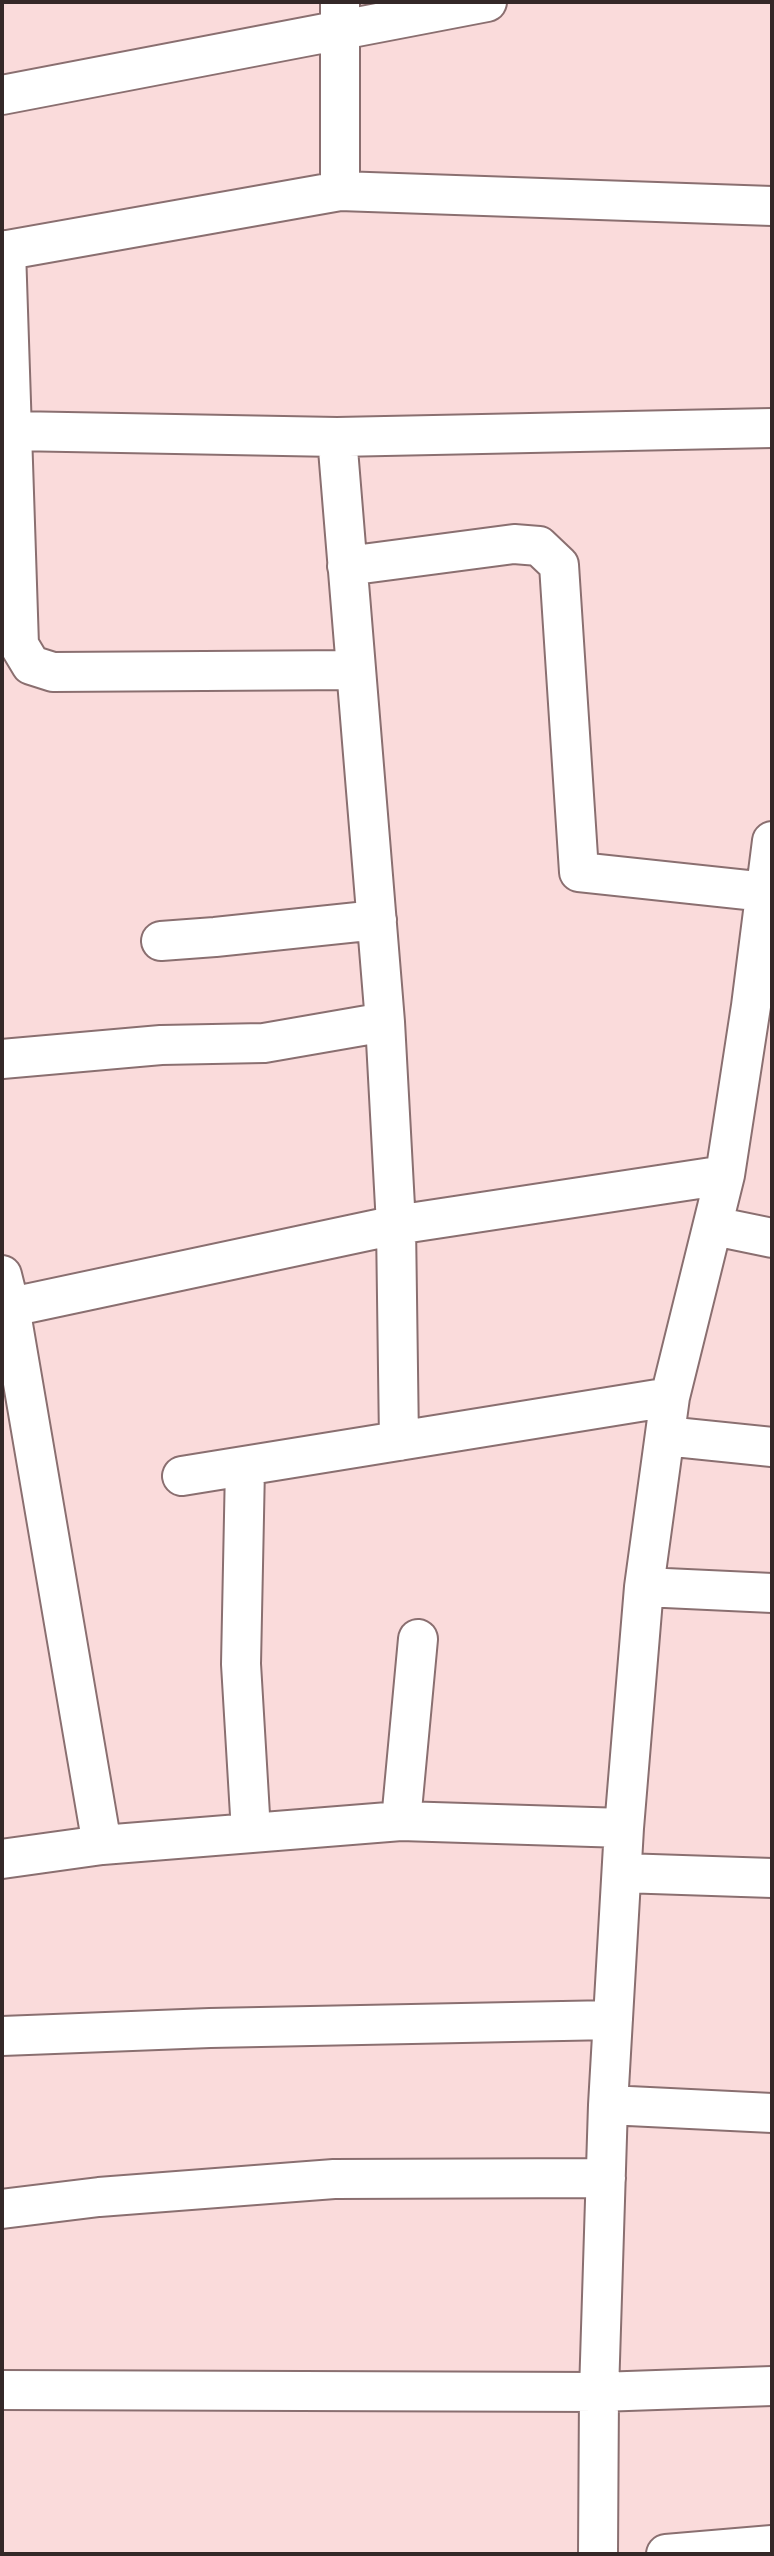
<!DOCTYPE html>
<style>
body{margin:0}
#map{position:relative;width:774px;height:2556px;overflow:hidden;background:#fadbdb;font-family:Lato,sans-serif}
canvas{display:block}
.frame{position:absolute;inset:0;border:4px solid #342828;pointer-events:none}
</style>
<div id="map">
<canvas width="774" height="2556"></canvas>
<div class="frame"></div>
</div>
<script>
const g = document.querySelector('canvas').getContext('2d');
g.lineJoin = 'round';
function toPath(rows) {
  const path = new Path2D();
  for (const r of rows) {
    path.moveTo(r[0], r[1]);
    for (let i = 2; i < r.length; i += 2) path.lineTo(r[i], r[i + 1]);
  }
  return path;
}
function stroke(path, color, width, dash) {
  g.strokeStyle = color;
  g.lineWidth = width;
  g.lineCap = dash ? 'butt' : 'round';
  g.setLineDash(dash || []);
  g.stroke(path);
}
const minor = toPath([
 [2,95,487,2],
 [340,191,340,2],
 [6,250,19,645,31,665,53,672,355,670],
 [2,251,340,191,772,206],
 [13,431,337,437,772,428],
 [337,437,385,1022,396,1225,399,1441],
 [347,566,514,544,539,546,559,565,579,872,766,892],
 [161,941,215,937,377,920],
 [2,1059,161,1045,264,1043,385,1022],
 [714,1226,772,1238],
 [2,1275,10,1307,102,1845],
 [2,1309,396,1225,725,1175],
 [665,1436,772,1447],
 [245,1467,241,1664,251,1832],
 [182,1476,670,1397],
 [644,1587,772,1593],
 [401,1821,418,1639],
 [2,1859,102,1845,401,1821,624,1828],
 [622,1873,772,1878],
 [2,2036,210,2028,613,2020],
 [608,2105,772,2113],
 [2,2209,99,2197,334,2179,606,2178],
 [2,2390,599,2392,772,2386],
 [598,2554,599,2392,608,2105,624,1828,644,1587,670,1397,725,1175,751,1006,772,841],
 [666,2554,772,2545]
]);
stroke(minor, '#8a6f70', 42);
stroke(minor, '#fff', 38);
</script>
